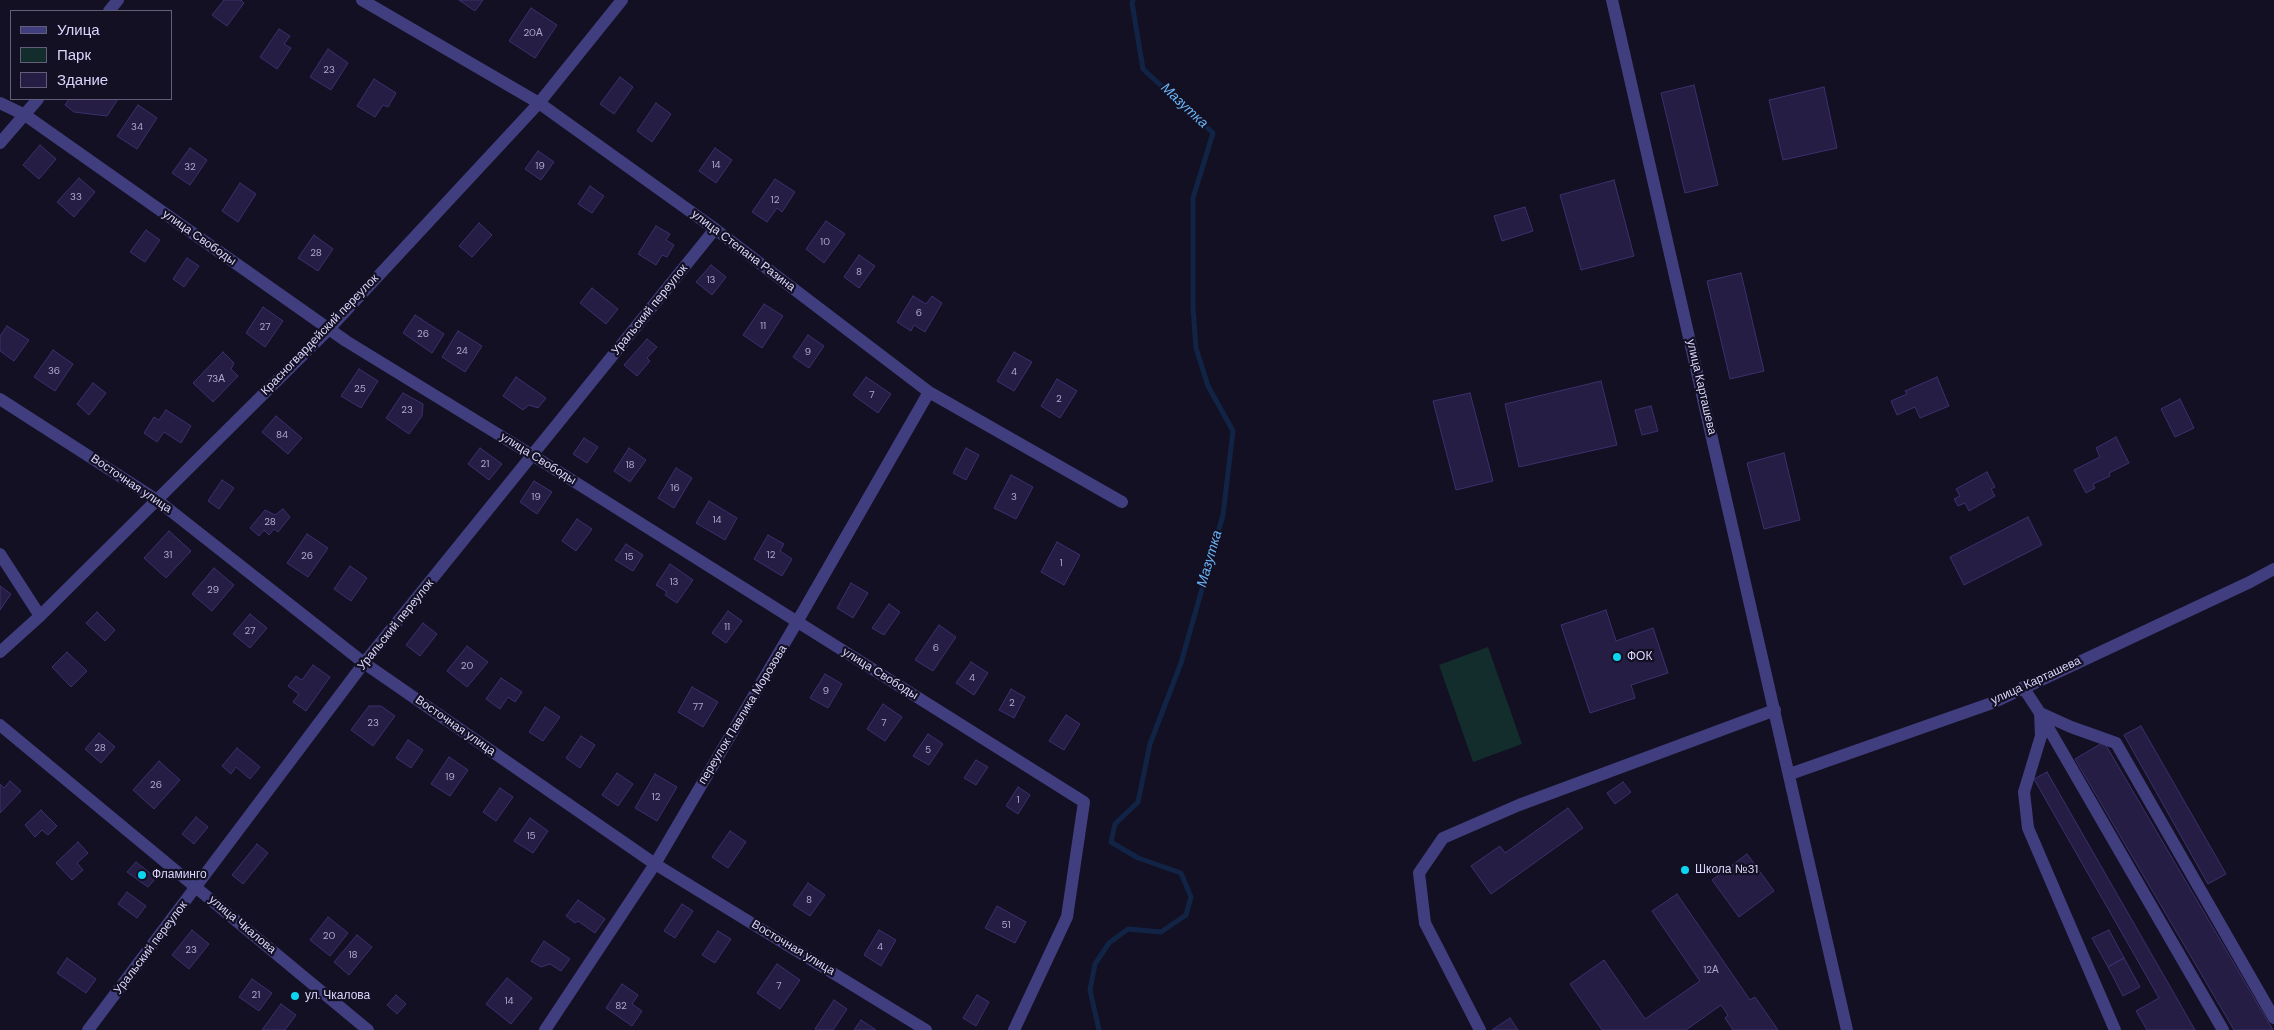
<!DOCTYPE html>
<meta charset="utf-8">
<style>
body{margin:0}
#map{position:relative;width:2274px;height:1030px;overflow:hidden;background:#131023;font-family:"DM Sans",sans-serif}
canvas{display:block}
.legend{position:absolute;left:10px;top:10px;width:162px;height:90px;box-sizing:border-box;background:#131023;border:1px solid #635f7a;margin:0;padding:6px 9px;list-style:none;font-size:15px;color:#dad5fc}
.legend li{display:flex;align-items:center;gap:10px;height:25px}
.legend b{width:25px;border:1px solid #635f7a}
</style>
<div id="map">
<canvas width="2274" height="1030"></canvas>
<ul class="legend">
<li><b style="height:6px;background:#413e7f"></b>Улица</li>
<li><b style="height:14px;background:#132d2c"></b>Парк</li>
<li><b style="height:14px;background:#251d43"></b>Здание</li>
</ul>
</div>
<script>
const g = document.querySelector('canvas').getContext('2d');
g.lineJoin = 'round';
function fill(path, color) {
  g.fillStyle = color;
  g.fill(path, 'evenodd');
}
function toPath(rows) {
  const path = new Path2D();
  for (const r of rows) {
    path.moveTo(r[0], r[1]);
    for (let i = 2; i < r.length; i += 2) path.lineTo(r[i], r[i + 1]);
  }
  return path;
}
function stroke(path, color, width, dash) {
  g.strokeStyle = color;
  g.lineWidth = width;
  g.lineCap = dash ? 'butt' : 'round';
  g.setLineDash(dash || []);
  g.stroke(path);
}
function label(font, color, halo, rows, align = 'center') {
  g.font = font + ' "DM Sans",sans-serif';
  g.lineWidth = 4.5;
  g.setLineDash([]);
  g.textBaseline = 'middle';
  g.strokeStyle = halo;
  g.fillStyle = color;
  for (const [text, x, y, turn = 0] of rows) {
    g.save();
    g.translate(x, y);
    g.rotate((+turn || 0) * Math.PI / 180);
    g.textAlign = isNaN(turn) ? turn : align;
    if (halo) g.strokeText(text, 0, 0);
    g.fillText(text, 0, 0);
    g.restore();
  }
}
fill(toPath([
 [1488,647,1522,744,1473,762,1439,665]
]), '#132d2c');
stroke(toPath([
 [1099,1030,1090,990,1095,964,1109,943,1128,929,1161,932,1186,915,1191,897,1181,873,1138,858,1111,842,1115,824,1138,802,1150,744,1181,663,1223,515,1233,431,1208,386,1196,348,1193,307,1193,198,1213,133,1143,69,1132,3,1133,0]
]), '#112446', 5);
const building = toPath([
 [224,0,241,0,244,3,227,26,212,15,224,0],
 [459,0,483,0,475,11,459,0],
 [531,8,557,25,535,58,509,41,531,8],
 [279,29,290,36,284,44,291,48,277,69,260,57,279,29],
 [328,49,348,63,331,90,310,77,328,49],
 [620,77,633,87,614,114,600,104,620,77],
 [374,79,396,93,388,107,383,105,375,117,357,106,374,79],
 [1694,85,1718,185,1685,193,1661,93,1694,85],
 [1824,87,1837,148,1783,160,1769,100,1824,87],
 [69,99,118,99,107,116,74,112,65,105,69,99],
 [656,103,671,114,652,142,637,131,656,103],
 [138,105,157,118,137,149,117,136,138,105],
 [40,145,56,159,39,179,23,165,40,145],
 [190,148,207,160,190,185,172,173,190,148],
 [715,148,732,160,716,183,699,171,715,148],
 [538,151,554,162,541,180,525,169,538,151],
 [79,178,95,192,74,217,57,202,79,178],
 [775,179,795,192,782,212,777,208,767,222,752,212,775,179],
 [1614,180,1634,256,1581,270,1560,195,1614,180],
 [240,183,256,194,238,222,222,211,240,183],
 [590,186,604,196,592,213,578,204,590,186],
 [1525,207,1533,231,1502,241,1494,216,1525,207],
 [826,221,845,234,824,263,806,249,826,221],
 [479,223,492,235,472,257,459,246,479,223],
 [656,226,670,234,666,240,674,245,667,257,662,255,656,265,638,254,656,226],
 [146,230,160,240,145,262,130,252,146,230],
 [314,235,333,249,318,271,298,258,314,235],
 [859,255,875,266,859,288,844,277,859,255],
 [187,258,199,266,184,287,173,279,187,258],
 [711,265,726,277,712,295,696,282,711,265],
 [1741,273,1764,371,1730,379,1707,281,1741,273],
 [592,288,618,309,606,324,580,303,592,288],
 [913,296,926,304,932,296,942,303,925,332,914,325,911,331,897,322,913,296],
 [764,304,783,316,762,348,743,335,764,304],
 [263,307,283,321,265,347,246,333,263,307],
 [415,315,444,334,432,353,403,333,415,315],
 [7,326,29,340,14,361,0,351,0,336,7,326],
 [458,331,482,346,465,372,442,357,458,331],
 [808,335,824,346,809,368,793,357,808,335],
 [647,339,657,347,647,358,650,361,637,376,624,365,647,339],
 [53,350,73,364,55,391,34,377,53,350],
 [223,352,234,363,231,369,238,376,213,402,193,383,223,352],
 [1014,352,1032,362,1014,391,997,381,1014,352],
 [359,369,378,381,361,408,341,396,359,369],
 [516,377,546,398,538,408,529,405,523,410,503,396,516,377],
 [866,377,891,394,878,413,853,395,866,377],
 [1937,377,1949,406,1920,418,1915,407,1897,415,1891,401,1907,394,1905,391,1937,377],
 [1057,379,1077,391,1060,418,1041,406,1057,379],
 [1601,381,1617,445,1519,467,1505,404,1601,381],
 [93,383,106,393,89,415,77,404,93,383],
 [403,393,423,404,422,416,409,434,386,418,403,393],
 [1470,393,1493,481,1456,490,1433,401,1470,393],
 [2180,399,2194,428,2175,437,2161,409,2180,399],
 [1651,406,1658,431,1642,435,1635,410,1651,406],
 [166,410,191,426,181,443,164,432,157,442,144,433,154,417,159,420,166,410],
 [276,416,302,438,288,454,262,432,276,416],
 [2116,437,2129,463,2109,473,2110,476,2093,484,2095,488,2086,493,2074,470,2100,457,2096,448,2116,437],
 [584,438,598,447,587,463,573,454,584,438],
 [480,448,502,464,489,480,468,464,480,448],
 [629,448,646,460,630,482,614,471,629,448],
 [966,448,979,455,966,480,953,473,966,448],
 [1784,453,1800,520,1764,529,1747,463,1784,453],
 [676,468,692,478,674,508,658,498,676,468],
 [1987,472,1995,487,1991,489,1995,496,1969,511,1965,503,1958,506,1954,499,1960,496,1956,489,1987,472],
 [1011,475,1033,487,1016,519,994,508,1011,475],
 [222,480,234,488,219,509,208,501,222,480],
 [534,481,552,492,537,514,520,502,534,481],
 [709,501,737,518,725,540,696,523,709,501],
 [283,509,290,517,278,532,274,529,269,535,264,530,259,536,250,528,265,510,275,515,283,509],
 [2028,517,2042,545,1964,585,1950,557,2028,517],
 [577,519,592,529,576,551,562,541,577,519],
 [169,531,191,551,166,578,144,558,169,531],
 [307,534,328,548,308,577,287,563,307,534],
 [768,535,784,544,780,551,792,559,782,576,754,559,768,535],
 [1057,542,1080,555,1064,585,1041,572,1057,542],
 [626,544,643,555,633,571,615,560,626,544],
 [670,564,693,580,677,603,665,595,667,592,656,585,670,564],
 [350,566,367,578,351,601,334,589,350,566],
 [214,568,234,585,212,611,192,594,214,568],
 [851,583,868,593,853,618,837,608,851,583],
 [0,586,11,594,0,610,0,586],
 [889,604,900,612,884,635,872,628,889,604],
 [1606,610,1616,641,1653,628,1668,673,1631,685,1635,698,1590,713,1561,625,1606,610],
 [728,611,742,621,726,643,712,633,728,611],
 [97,612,115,630,105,641,86,623,97,612],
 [250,614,267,628,250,648,233,634,250,614],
 [423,623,437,634,420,656,406,645,423,623],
 [939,625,956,637,933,671,915,660,939,625],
 [467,646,488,662,467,687,447,671,467,646],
 [67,652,87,671,71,687,52,667,67,652],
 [971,662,988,673,974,695,956,683,971,662],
 [313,665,330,677,306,711,293,702,299,694,288,686,296,676,302,680,313,665],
 [825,674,842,684,828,708,810,698,825,674],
 [501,678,522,692,515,702,508,697,500,709,486,699,501,678],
 [692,687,718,702,703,727,678,712,692,687],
 [1011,689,1025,697,1014,718,999,710,1011,689],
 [883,704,902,717,885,741,867,729,883,704],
 [369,706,381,706,395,716,373,746,351,730,369,706],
 [545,707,560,717,543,741,529,732,545,707],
 [1066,715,1080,724,1064,750,1049,741,1066,715],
 [2141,726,2226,874,2208,884,2124,735,2141,726],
 [99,733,115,747,101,763,85,749,99,733],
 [928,734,943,744,929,765,913,756,928,734],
 [581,736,595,745,580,768,566,758,581,736],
 [408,740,423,750,411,768,396,758,408,740],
 [2104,742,2273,1030,2234,1030,2075,759,2104,742],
 [237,748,260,767,250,779,236,767,231,774,222,766,237,748],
 [449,757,468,770,450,796,431,784,449,757],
 [976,760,988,767,976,785,964,778,976,760],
 [159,761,180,780,154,809,133,790,159,761],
 [2047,772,2195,1030,2147,1030,2136,1011,2159,998,2034,779,2047,772],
 [617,773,633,784,618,806,602,795,617,773],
 [655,774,677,787,657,821,635,808,655,774],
 [10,781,21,791,0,813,0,784,4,788,10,781],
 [1623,782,1631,792,1615,804,1607,793,1623,782],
 [1018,787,1030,795,1018,814,1006,806,1018,787],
 [500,788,513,797,496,821,483,812,500,788],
 [1568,808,1583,828,1491,894,1471,866,1500,846,1505,853,1568,808],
 [41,810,57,826,48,835,42,830,35,837,25,825,41,810],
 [196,817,208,827,194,844,182,834,196,817],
 [530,818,548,831,533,853,514,841,530,818],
 [730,831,746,842,728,868,712,857,730,831],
 [78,842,88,853,77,863,83,870,72,880,56,863,78,842],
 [257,844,268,853,243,884,232,875,257,844],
 [1747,854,1774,891,1739,917,1712,880,1747,854],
 [136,862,156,878,148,887,127,872,136,862],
 [808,883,825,895,810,916,793,905,808,883],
 [127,892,146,906,137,918,118,904,127,892],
 [1677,894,1750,1000,1755,997,1778,1030,1733,1030,1725,1018,1728,1015,1721,1005,1686,1030,1602,1030,1570,984,1604,960,1645,1019,1700,981,1652,911,1677,894],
 [578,900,605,919,595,933,578,921,575,923,566,916,578,900],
 [682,904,693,911,675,938,664,931,682,904],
 [997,906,1026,922,1015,943,985,928,997,906],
 [328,917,348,933,330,956,310,940,328,917],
 [192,930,209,944,189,969,172,955,192,930],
 [879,930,896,940,881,966,864,955,879,930],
 [2109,930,2124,958,2108,967,2092,938,2109,930],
 [718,931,731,939,715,963,702,955,718,931],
 [357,935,372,947,349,975,334,962,357,935],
 [544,941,570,959,561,971,550,964,541,967,531,961,544,941],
 [67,958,96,979,86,993,57,973,67,958],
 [2124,958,2140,987,2123,996,2108,967,2124,958],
 [777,964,800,980,780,1009,757,993,777,964],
 [507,978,532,998,511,1024,486,1004,507,978],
 [252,979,272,993,259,1011,239,997,252,979],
 [622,984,638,995,632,1004,642,1011,632,1026,606,1008,622,984],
 [396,995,406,1004,397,1014,387,1005,396,995],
 [977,995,989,1002,976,1026,963,1018,977,995],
 [834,1000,847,1009,833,1030,817,1030,815,1029,834,1000],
 [281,1004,296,1015,285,1030,262,1030,281,1004],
 [1510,1018,1518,1030,1492,1030,1510,1018],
 [861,1020,876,1030,854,1030,861,1020]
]);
fill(building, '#251d43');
stroke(building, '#3d306e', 1);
stroke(toPath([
 [362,0,539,103,715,229,929,392,1122,502],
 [1612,0,1847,1030],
 [109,11,118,0],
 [0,103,25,115,346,341,532,455,1084,802,1067,917,1014,1030],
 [0,143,38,99],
 [0,399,157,500,364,663,655,864,926,1030],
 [0,554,40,616],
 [0,652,40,616,329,329,539,103,622,0],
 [2023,687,2040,713,2041,736,2024,792,2028,828,2115,1030],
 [2040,713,2071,727,2116,743,2274,1018],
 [2042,717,2223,1030],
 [0,725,368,1030],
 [1790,774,1992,703,2250,582,2274,569],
 [88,1030,364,663,715,229],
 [545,1030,655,864,797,622,929,392],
 [1480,1030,1425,923,1419,873,1443,838,1519,805,1775,710]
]), '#413e7f', 12);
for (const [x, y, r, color] of [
 [1617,657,5,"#0ed5ef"],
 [1685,870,5,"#0ed5ef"],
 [142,875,5,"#0ed5ef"],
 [295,996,5,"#0ed5ef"]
]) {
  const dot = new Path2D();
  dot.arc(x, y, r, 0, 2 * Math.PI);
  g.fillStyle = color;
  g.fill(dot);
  stroke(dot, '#131023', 2);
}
label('10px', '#ada7ce', null, [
 ["20А",533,33],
 ["23",329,70],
 ["34",137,127],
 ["14",716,165],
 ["19",540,166],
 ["32",190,167],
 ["33",76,197],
 ["12",775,200],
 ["10",825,242],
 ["28",316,253],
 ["8",859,272],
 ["13",711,280],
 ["6",919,313],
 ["11",763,326],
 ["27",265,327],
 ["26",423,334],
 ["24",462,351],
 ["9",808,352],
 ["36",54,371],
 ["4",1014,372],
 ["73А",216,379],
 ["25",360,389],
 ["7",872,395],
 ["2",1059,399],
 ["23",407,410],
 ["84",282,435],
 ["21",485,464],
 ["18",630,465],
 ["16",675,488],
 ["19",536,497],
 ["3",1014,497],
 ["14",717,520],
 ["28",270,522],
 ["31",168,555],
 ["12",771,555],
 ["26",307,556],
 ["15",629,557],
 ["1",1061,563],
 ["13",674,582],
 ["29",213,590],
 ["11",727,627],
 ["27",250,631],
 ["6",936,648],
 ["20",467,666],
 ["4",972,678],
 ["9",826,691],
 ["2",1012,703],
 ["77",698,707],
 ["23",373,723],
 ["7",884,723],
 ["28",100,748],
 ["5",928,750],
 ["19",450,777],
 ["26",156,785],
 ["12",656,797],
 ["1",1018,800],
 ["15",531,836],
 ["8",809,900],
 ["51",1006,925],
 ["20",329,936],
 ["4",880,947],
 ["23",191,950],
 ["18",353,955],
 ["12А",1711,970],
 ["7",779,986],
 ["21",256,995],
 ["14",509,1001],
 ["82",621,1006]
]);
label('12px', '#dad5fc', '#131023', [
 ["улица Свободы",199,238,35],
 ["улица Степана Разина",743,251,37],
 ["Уральский переулок",650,310,-51],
 ["Красногвардейский переулок",320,335,-46],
 ["улица Карташева",1701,387,77],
 ["улица Свободы",538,459,32],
 ["Восточная улица",131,484,34],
 ["Уральский переулок",396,625,-51],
 ["улица Свободы",880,674,32],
 ["улица Карташева",2036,681,-25],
 ["переулок Павлика Морозова",743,715,-59],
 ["Восточная улица",455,726,35],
 ["улица Чкалова",242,925,40],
 ["Уральский переулок",151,948,-53],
 ["Восточная улица",793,948,31]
]);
label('12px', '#dad5fc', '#131023', [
 ["ФОК",1627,657],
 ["Школа №31",1695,870],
 ["Фламинго",152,875],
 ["ул. Чкалова",305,996]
], 'left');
label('italic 14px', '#69b3f6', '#131023', [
 ["Мазутка",1184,106,43],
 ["Мазутка",1210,559,-74]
]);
</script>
